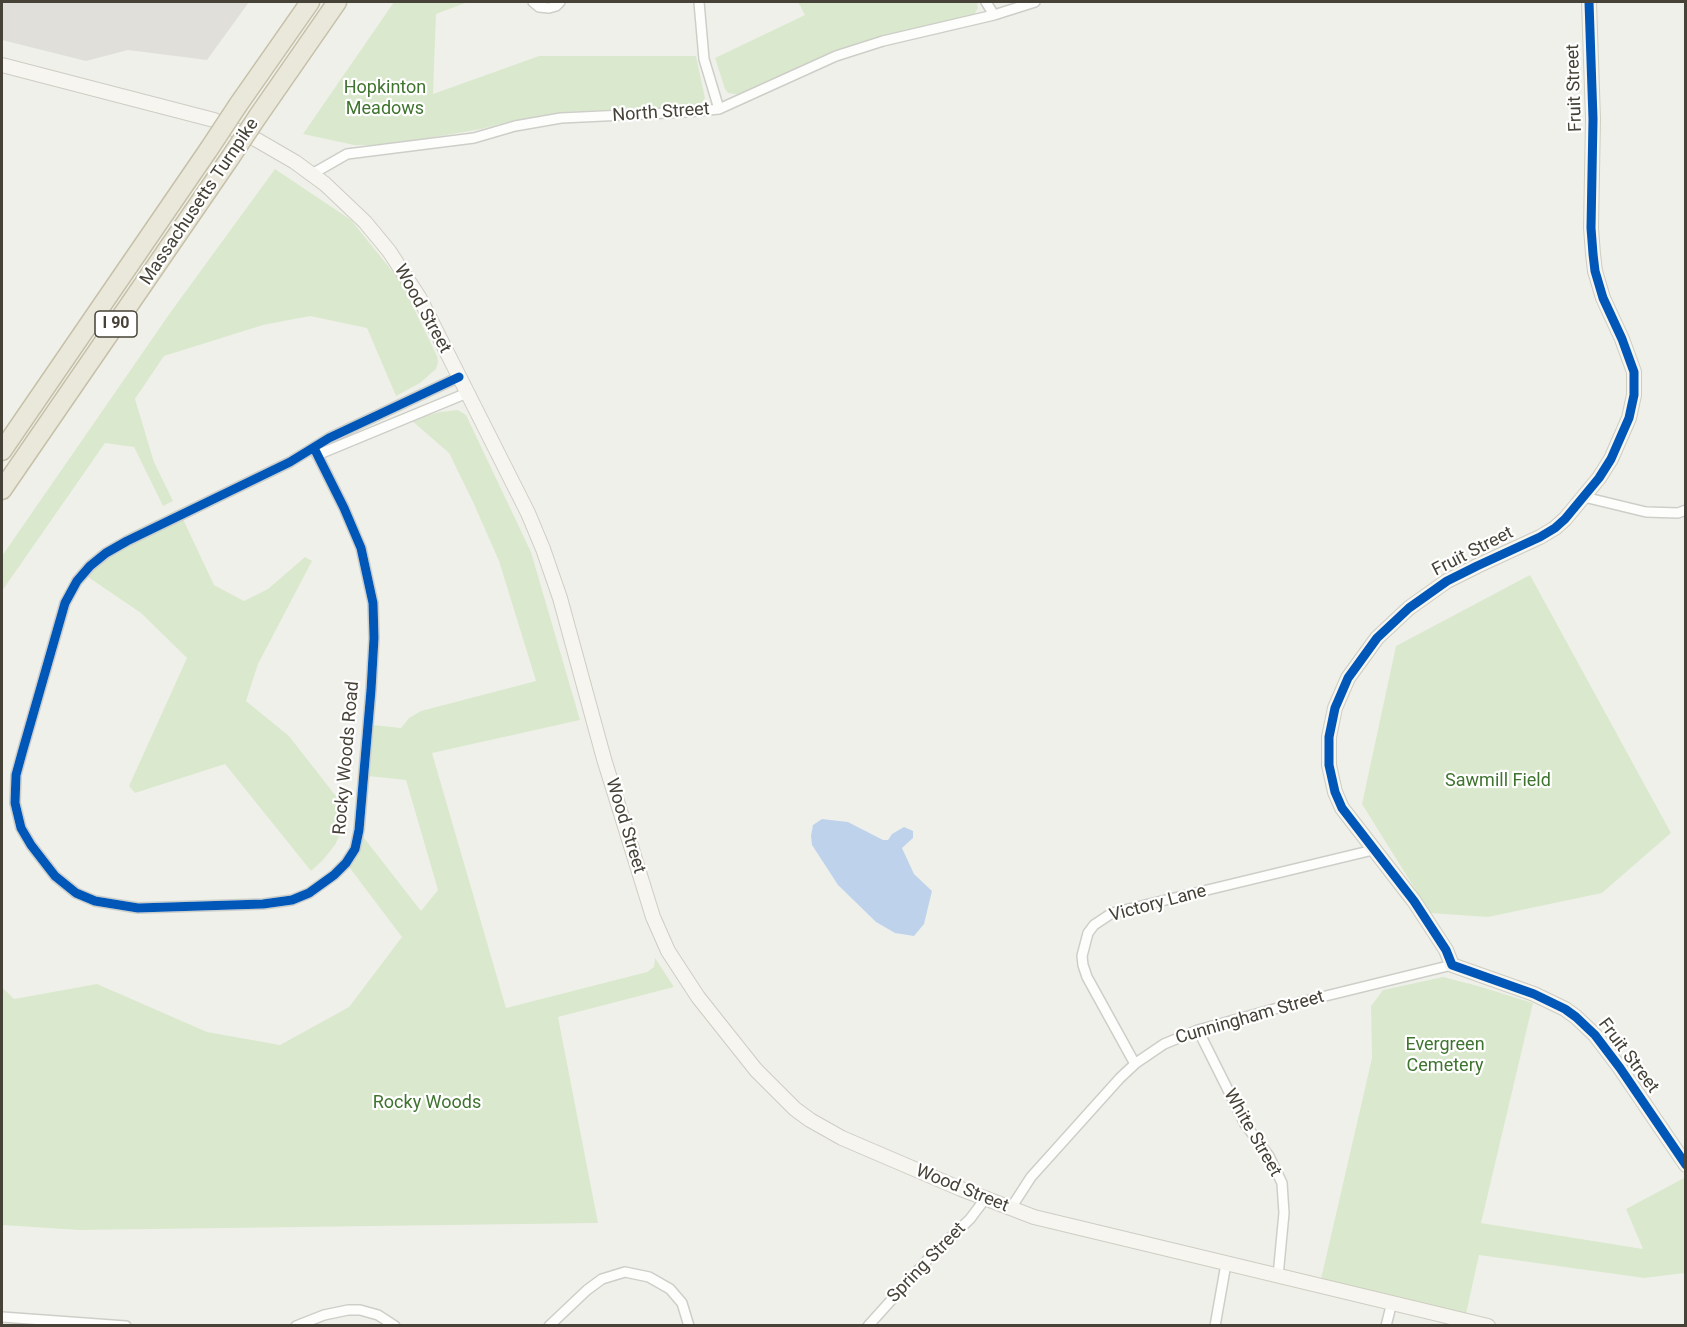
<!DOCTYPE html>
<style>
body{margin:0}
#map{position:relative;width:1687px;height:1327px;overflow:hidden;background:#f0f0eb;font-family:Roboto,sans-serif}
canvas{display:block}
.frame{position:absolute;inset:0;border:3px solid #464237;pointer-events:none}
</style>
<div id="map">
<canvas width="1687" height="1327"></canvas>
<div class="frame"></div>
</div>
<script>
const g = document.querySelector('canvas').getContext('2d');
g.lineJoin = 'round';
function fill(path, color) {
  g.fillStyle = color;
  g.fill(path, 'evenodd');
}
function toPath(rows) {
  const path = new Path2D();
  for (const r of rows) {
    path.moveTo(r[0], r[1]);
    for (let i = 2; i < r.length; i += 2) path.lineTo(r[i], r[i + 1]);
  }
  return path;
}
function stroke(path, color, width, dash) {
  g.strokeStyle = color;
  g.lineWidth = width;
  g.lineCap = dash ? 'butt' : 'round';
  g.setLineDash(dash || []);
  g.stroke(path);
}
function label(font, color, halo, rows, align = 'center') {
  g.font = font + ' Roboto,sans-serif';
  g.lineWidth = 4.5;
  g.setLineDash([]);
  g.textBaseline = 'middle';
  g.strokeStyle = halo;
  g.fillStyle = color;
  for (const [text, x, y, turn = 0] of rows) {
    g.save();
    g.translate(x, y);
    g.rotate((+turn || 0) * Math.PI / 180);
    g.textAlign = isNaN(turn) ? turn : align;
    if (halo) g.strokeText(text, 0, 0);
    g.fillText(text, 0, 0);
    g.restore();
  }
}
fill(toPath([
 [2,2,249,2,207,60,128,50,86,61,2,40]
]), '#e0dfd9');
fill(toPath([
 [394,2,468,2,436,14,433,94,539,56,696,56,705,98,700,105,565,112,512,121,481,129,388,145,354,145,303,134],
 [798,2,977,2,978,8,973,16,851,46,813,61,741,95,728,93,725,89,715,58,805,15],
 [275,169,351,220,401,282,437,356,438,362,436,369,420,383,396,396,367,328,310,316,263,325,164,356,135,399,154,462,173,501,163,506,134,447,105,443,2,591,2,556,170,313],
 [458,410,466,415,531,552,580,720,432,753,506,1008,647,972,654,967,655,958,674,987,558,1017,598,1223,79,1230,2,1225,2,987,14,999,97,984,207,1032,280,1045,349,1007,402,937,346,863,361,834,421,911,438,890,406,780,368,776,373,725,401,728,409,718,421,711,536,681,499,561,473,502,449,453,411,420,440,412],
 [182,517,214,585,244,601,268,589,305,557,312,561,258,664,246,701,289,736,346,809,343,828,335,845,323,860,311,871,225,764,135,793,129,786,187,658,141,613,85,575,98,560],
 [1530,575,1671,833,1602,893,1488,917,1430,913,1362,804,1396,646],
 [1443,977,1478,986,1533,1003,1481,1223,1643,1249,1626,1209,1684,1178,1685,1181,1685,1273,1644,1278,1479,1255,1466,1314,1321,1279,1372,1058,1371,1006,1383,990]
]), '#dae9cd');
fill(toPath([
 [822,819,848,822,883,840,888,840,892,834,904,827,913,831,913,838,902,848,914,874,932,891,924,924,914,936,895,933,876,922,838,885,812,845,811,836,813,825]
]), '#bed3eb');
const street = toPath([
 [533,2,539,7,549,8,556,6,560,2],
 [699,2,704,59,719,109],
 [986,2,994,15],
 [312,174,347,154,474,138,515,126,561,118,687,112,719,109,836,56,883,41,994,15,1035,2],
 [314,448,344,508,361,548,373,603,374,638,371,690,359,830,355,849,346,863,334,875,309,893,292,900,263,904,138,908,95,901,76,893,55,876,31,845,21,828,15,803,16,775,22,753,65,603,77,581,90,566,106,553,127,541,290,462,329,438,459,377],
 [317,455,467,393],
 [1584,497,1646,512,1678,513,1686,510],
 [1198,1030,1245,1124,1269,1156,1282,1183,1284,1213,1278,1276],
 [1135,1064,1087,977,1083,965,1082,956,1088,933,1094,925,1112,913,1373,850],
 [1011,1208,1031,1177,1120,1078,1136,1063,1164,1044,1198,1030,1285,1006,1452,965],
 [2,1317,126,1326],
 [296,1326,324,1315,348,1310,360,1310,378,1315,395,1326],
 [549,1326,587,1290,602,1279,625,1272,649,1277,670,1289,682,1303,689,1326],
 [868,1326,930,1257,970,1219,985,1199],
 [1215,1326,1226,1264],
 [1386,1326,1392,1302]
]);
const secondary = toPath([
 [1589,2,1593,119,1591,228,1593,254,1595,271,1603,298,1622,339,1634,372,1634,395,1629,418,1611,459,1599,478,1565,519,1555,528,1540,537,1477,566,1447,581,1409,608,1377,638,1348,678,1335,708,1329,737,1329,765,1335,792,1342,808,1414,901,1446,950,1452,965,1534,994,1565,1009,1576,1017,1595,1035,1620,1068,1686,1165],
 [2,65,214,120,257,140,295,162,325,184,365,222,389,251,419,297,528,513,543,549,560,598,604,759,653,917,668,951,698,997,756,1070,795,1109,810,1120,842,1138,961,1189,1034,1217,1488,1326]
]);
const highway = toPath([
 [238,105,310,2],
 [258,116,337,2],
 [2,451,209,149],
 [2,490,230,158]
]);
stroke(street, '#cecec9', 12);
stroke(secondary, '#cecdc2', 16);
stroke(highway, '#c6c0a8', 21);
stroke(street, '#fdfdfc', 9);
stroke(secondary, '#f6f5ef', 14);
stroke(highway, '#eae8db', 18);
const highwayBridge = toPath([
 [209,149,238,105],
 [230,158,258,116]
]);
stroke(highwayBridge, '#c6c0a8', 21, []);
stroke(highwayBridge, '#eae8db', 18);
stroke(toPath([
 [1589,2,1593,119,1591,228,1593,254,1595,271,1603,298,1622,339,1634,372,1634,395,1629,418,1611,459,1599,478,1565,519,1555,528,1540,537,1477,566,1447,581,1409,608,1377,638,1348,678,1335,708,1329,737,1329,765,1335,792,1342,808,1414,901,1446,950,1452,965,1534,994,1565,1009,1576,1017,1595,1035,1620,1068,1686,1165],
 [314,448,344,508,361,548,373,603,374,638,371,690,359,830,355,849,346,863,334,875,309,893,292,900,263,904,138,908,95,901,76,893,55,876,31,845,21,828,15,803,16,775,22,753,65,603,77,581,90,566,106,553,127,541,290,462,329,438,459,377]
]), '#0057b8', 9);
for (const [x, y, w] of [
 [116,324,42]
]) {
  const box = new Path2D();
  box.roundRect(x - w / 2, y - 13, w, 26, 4.5);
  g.fillStyle = '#fff';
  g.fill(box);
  stroke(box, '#464237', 1.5);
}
label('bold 16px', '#464237', null, [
 ["I 90",116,324]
]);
label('18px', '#3f742f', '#fff', [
 ["Hopkinton",385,88],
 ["Meadows",385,109],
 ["Sawmill Field",1498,781],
 ["Evergreen",1445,1045],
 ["Cemetery",1445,1066],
 ["Rocky Woods",427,1103]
]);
label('18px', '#464237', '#fff', [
 ["Fruit Street",1575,88,-92],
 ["North Street",661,113,-4],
 ["Massachusetts Turnpike",200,202,-56],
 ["Wood Street",422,309,61],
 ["Fruit Street",1473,552,-27],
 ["Rocky Woods Road",347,758,-85],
 ["Wood Street",625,826,73],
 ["Victory Lane",1158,904,-15],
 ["Cunningham Street",1250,1018,-16],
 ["Fruit Street",1628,1056,53],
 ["White Street",1252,1133,60],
 ["Wood Street",962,1189,22],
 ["Spring Street",927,1263,-46]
]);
</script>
